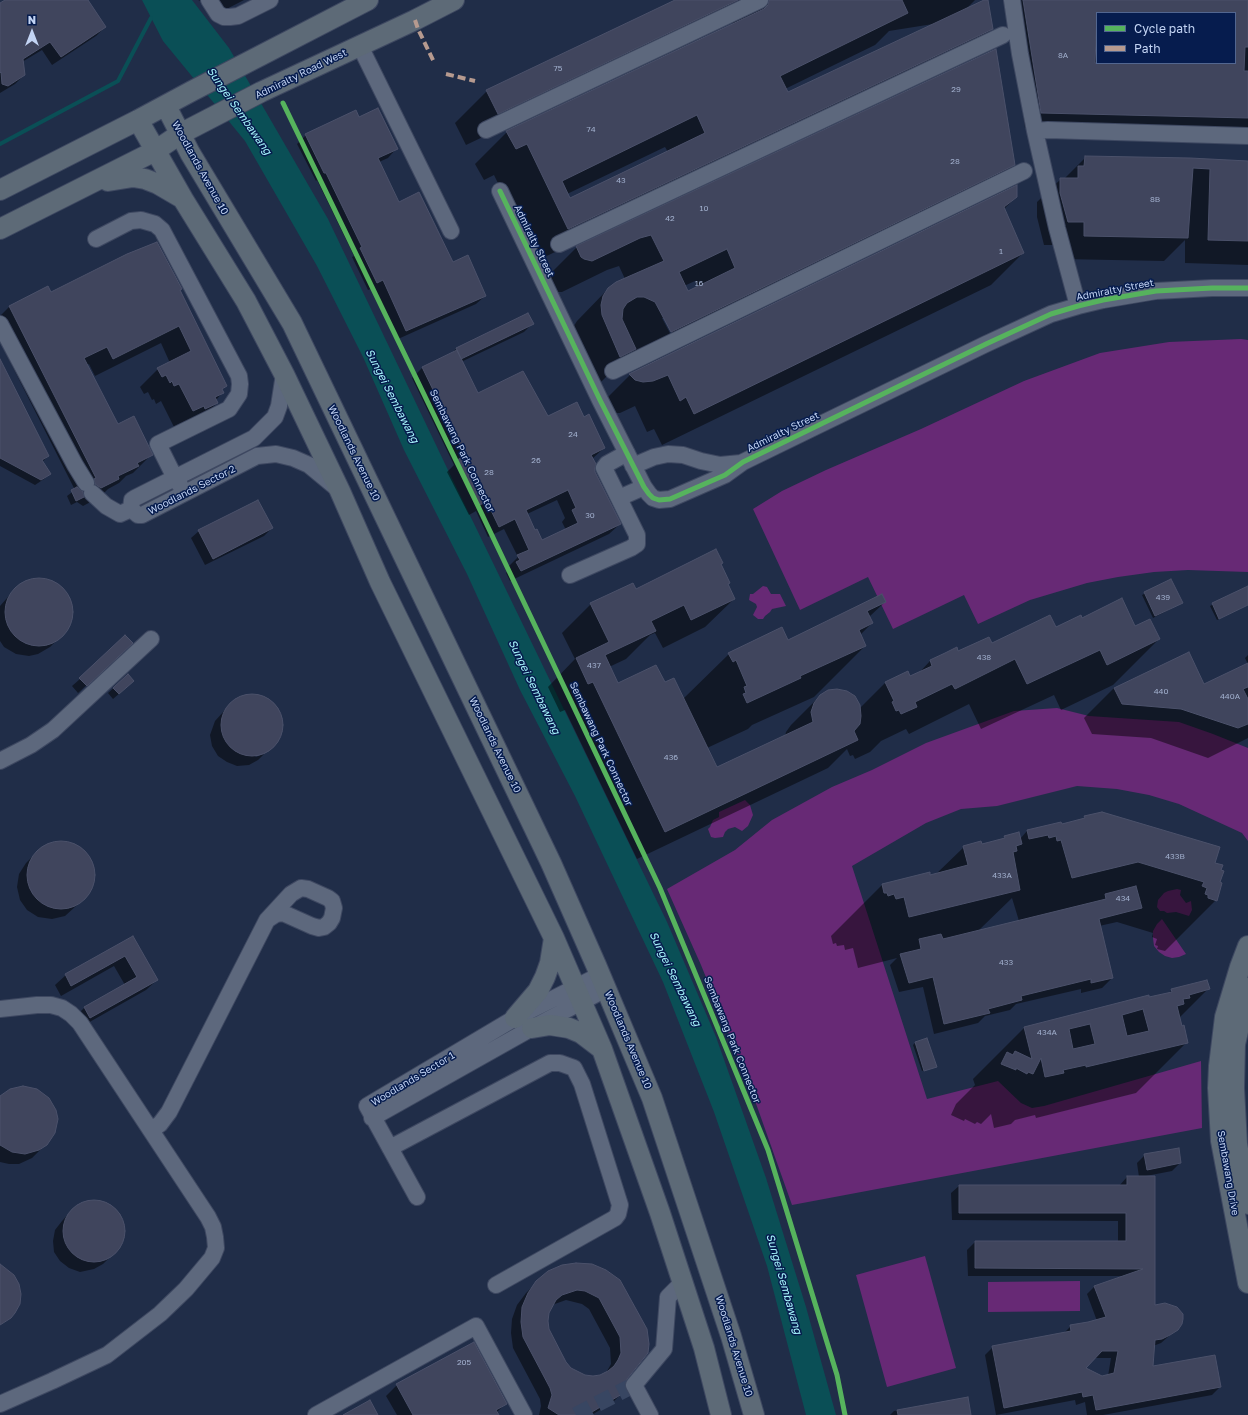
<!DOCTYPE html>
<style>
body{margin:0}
#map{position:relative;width:1248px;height:1415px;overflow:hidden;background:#202d48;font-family:"Golos Text",sans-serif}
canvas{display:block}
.legend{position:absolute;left:1096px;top:12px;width:140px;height:52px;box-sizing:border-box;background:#061c4e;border:1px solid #526690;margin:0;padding:5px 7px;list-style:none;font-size:12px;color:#c3d4f4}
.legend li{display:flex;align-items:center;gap:8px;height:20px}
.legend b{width:20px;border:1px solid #526690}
.north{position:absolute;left:12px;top:12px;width:40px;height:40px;-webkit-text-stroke:3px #061c4e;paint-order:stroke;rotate:0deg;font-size:11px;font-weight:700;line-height:16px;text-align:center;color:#c3d4f4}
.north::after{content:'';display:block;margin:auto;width:14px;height:18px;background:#c3d4f4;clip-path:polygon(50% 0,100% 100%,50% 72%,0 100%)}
</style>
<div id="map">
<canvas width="1248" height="1415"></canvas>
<ul class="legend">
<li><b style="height:5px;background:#56b35d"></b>Cycle path</li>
<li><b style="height:5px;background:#b69a8f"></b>Path</li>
</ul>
<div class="north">N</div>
</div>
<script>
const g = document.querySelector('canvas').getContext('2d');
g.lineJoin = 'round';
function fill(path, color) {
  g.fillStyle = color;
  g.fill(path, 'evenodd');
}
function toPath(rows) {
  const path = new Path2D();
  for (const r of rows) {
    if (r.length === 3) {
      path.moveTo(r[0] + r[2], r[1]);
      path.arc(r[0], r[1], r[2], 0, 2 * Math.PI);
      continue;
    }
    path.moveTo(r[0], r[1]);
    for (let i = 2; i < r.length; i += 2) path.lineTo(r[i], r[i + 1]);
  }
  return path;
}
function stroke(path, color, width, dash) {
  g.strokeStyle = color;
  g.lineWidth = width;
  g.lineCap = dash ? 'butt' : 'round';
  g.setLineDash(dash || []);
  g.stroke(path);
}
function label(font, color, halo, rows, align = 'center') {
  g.font = font + ' "Golos Text",sans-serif';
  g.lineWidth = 3;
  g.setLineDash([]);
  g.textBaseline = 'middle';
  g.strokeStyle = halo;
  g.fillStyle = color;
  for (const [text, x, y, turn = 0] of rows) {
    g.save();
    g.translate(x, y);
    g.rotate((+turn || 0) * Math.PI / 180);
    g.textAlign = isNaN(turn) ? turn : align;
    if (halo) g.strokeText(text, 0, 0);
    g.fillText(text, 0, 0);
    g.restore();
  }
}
fill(toPath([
 [1241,339,1248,340,1248,572,1188,570,1154,572,1118,577,1087,583,1030,600,978,624,964,595,893,629,868,577,800,610,753,509,782,491,826,470,921,429,1024,381,1100,353,1169,342],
 [763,586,767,587,771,594,780,594,786,606,772,609,770,612,765,616,763,619,758,619,753,615,757,607,756,604,749,600,750,594,753,594],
 [1057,708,1089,716,1179,722,1213,734,1248,748,1248,847,1248,841,1242,833,1179,804,1149,795,1117,789,1077,786,997,806,961,809,926,823,852,866,927,1099,998,1081,1021,1103,1032,1108,1044,1106,1201,1061,1202,1128,792,1205,748,1081,701,965,667,889,735,850,772,820,832,787,872,770,926,743,1014,711],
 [745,800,750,805,753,815,748,826,742,831,735,827,728,829,725,832,723,837,715,838,711,837,708,829,710,827,713,820,719,817,719,812],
 [1177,889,1181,890,1180,895,1186,903,1191,901,1192,910,1189,916,1176,912,1167,913,1164,911,1160,911,1157,907,1158,900,1164,893,1168,891],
 [1162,919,1186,954,1179,957,1172,958,1165,956,1159,952,1154,946,1153,938,1153,931,1157,924],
 [925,1256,956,1368,887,1387,856,1275],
 [1080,1281,1080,1311,988,1312,988,1282]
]), '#672975');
fill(toPath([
 [142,0,192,0,229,48,328,219,447,468,637,860,667,922,716,1037,766,1178,806,1307,836,1415,806,1415,767,1266,714,1112,663,982,575,796,520,690,467,574,404,450,363,357,317,266,245,141,163,41]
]), '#0a4f56');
fill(toPath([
 [7,0,87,0,105,27,96,36,52,65,42,50,22,62,24,75,15,84,0,93,0,4],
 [198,0,244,0,213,16,203,2],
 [677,0,975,0,965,10,987,0,992,29,960,61,536,261,494,175,484,180,475,164,507,132,734,24,729,22,723,23,466,145,455,123,487,91],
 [933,24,787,94,785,89,875,45,889,31],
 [665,147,668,152,570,200,567,194],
 [1005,0,1248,0,1248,134,1025,128],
 [1097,13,1235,13,1235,63,1097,63],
 [995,50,1014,165,982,197,638,364,632,351,602,381,588,388,572,329,577,321,609,288,625,279,619,266,607,270,562,292,555,292,545,279,577,247],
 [695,281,698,287,687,292,684,286],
 [662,318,664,318,674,336,672,337],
 [359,119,396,149,388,158,379,162,399,203,453,263,485,296,476,304,398,339,374,288,368,290,352,257,354,256,317,180,316,181,297,144,306,135],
 [1086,157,1248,162,1248,265,1185,263,1185,240,1164,261,1061,259,1061,245,1044,245,1037,217,1037,202,1061,179,1064,179],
 [1016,186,1016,197,1004,209,1023,253,991,285,662,445,654,429,647,432,635,406,620,413,611,413,598,407,630,375],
 [179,290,226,386,222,390,223,392,216,400,217,403,199,421,175,429,161,401,156,404,154,399,152,400,148,392,144,394,140,387,158,369,170,363,161,343,95,376,89,364,87,365,117,425,151,455,133,473,126,476,119,483,108,489,100,497,83,506,77,502,71,505,67,496,75,490,0,342,0,316,9,307,50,293],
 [528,315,532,324,524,332,461,362,477,395,547,417,583,418,604,448,592,459,595,473,620,524,609,534,510,581,506,573,509,570,508,567,518,557,504,529,488,537,476,511,469,515,447,472,454,465,412,378,422,368,451,354,456,349],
 [557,500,565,518,562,522,566,530,542,542,535,531,527,514],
 [0,361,48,456,42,462,49,474,44,479,35,485,0,466],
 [272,528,264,536,205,565,191,538,199,531],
 [720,564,727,584,734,599,705,627,663,648,655,633,650,635,626,659,609,667,618,684,664,683,683,699,729,654,788,641,885,602,869,617,872,623,860,635,865,646,814,697,752,725,748,729,707,748,717,768,785,736,786,732,791,725,820,696,859,709,885,683,907,672,910,678,917,675,930,661,956,649,958,652,1055,628,1082,619,1135,627,1159,639,1113,685,1061,710,1054,695,981,729,969,704,909,734,906,729,881,741,870,752,855,759,853,755,850,756,847,749,828,768,637,859,565,710,560,712,548,687,575,659,562,633,591,604],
 [38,579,52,582,60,587,68,597,72,611,69,624,61,636,50,647,38,654,29,656,16,654,4,647,0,641,0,606,15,589,26,582],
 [1171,580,1182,603,1153,618,1142,595],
 [1248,587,1248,605,1217,620,1210,606],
 [124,651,78,693,72,686,80,679],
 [1248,655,1248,664,1245,658],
 [1248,665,1248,738,1208,758,1151,738,1092,734,1084,718,1114,688,1204,686],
 [128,675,128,686,113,699,108,693],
 [256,695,268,700,277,709,281,718,281,730,278,739,268,750,255,756,256,757,265,753,258,760,249,765,237,766,227,762,218,756,212,746,210,735,215,721,233,701,243,696],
 [1085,817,1214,864,1216,900,1165,951,1157,949,1158,946,1155,945,1157,939,1152,937,1153,933,1117,922,1099,926,1112,978,1102,988,1081,993,1081,989,1016,1004,1010,1010,985,1016,978,1023,934,1034,923,987,899,992,890,965,897,958,858,968,853,948,845,950,844,945,837,946,836,943,833,944,831,936,882,885,936,874,964,847,981,845,1001,840,1005,837,1020,839,1027,831,1061,823,1061,825,1082,820],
 [1012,898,1019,921,978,931],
 [61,842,74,845,86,853,91,861,94,874,93,883,87,896,65,916,52,919,38,917,27,910,20,900,17,887,19,874,26,863,37,852,48,845],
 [132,937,157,980,146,990,79,1028,74,1018,84,1008,125,985,114,966,61,996,55,985,66,975],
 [1208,989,1179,1018,1187,1042,1136,1093,1036,1118,1035,1115,1015,1120,1011,1124,994,1128,991,1114,981,1124,977,1122,975,1124,965,1119,964,1121,951,1115,956,1104,975,1085,973,1079,1024,1028,1168,994,1172,990],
 [926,1039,936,1067,922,1071,913,1045,915,1043],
 [0,1097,43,1147,32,1158,19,1164,9,1164,0,1162],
 [1145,1155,1180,1163,1172,1171,1146,1176,1154,1306,1177,1329,1161,1343,1153,1346,1152,1368,1220,1387,1212,1395,1103,1415,1087,1415,1085,1402,1076,1405,1075,1400,996,1415,985,1355,993,1347,1063,1334,1071,1326,1097,1321,1087,1294,1095,1286,1123,1276,968,1276,967,1250,975,1242,1118,1242,1118,1221,952,1220,951,1193,959,1186,1119,1186,1127,1177,1139,1177,1137,1163],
 [1093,1358,1111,1358,1108,1376,1101,1377,1084,1368],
 [95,1201,106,1203,115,1210,122,1220,124,1230,122,1242,114,1253,103,1264,94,1269,80,1272,69,1268,60,1261,54,1252,53,1241,55,1230,62,1221,73,1209,82,1203],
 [576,1264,647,1353,626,1379,624,1384,625,1390,614,1401,592,1415,539,1415,541,1406,540,1399,513,1348,511,1333,512,1319,517,1305,526,1293,537,1282],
 [566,1300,582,1304,589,1309,610,1348,611,1364,606,1373,593,1377,577,1373,570,1368,565,1362,548,1329,547,1321,548,1313,552,1305],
 [397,1385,506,1403,497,1412,498,1415,397,1415,386,1396],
 [967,1398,970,1415,890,1415,894,1411]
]), '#0007');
stroke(toPath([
 [0,144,118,81,151,18]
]), '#0a4f56', 4);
const building = toPath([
 [5,0,88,0,106,27,61,57,50,42,23,59,25,75,8,86,2,84,1,72,0,73,0,3,5,0],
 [675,0,738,0,498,114,486,90,675,0],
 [769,0,902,0,908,13,780,76,788,92,984,0,988,0,993,29,568,229,527,144,516,149,506,131,764,9,768,5,769,0],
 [697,115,705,133,570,198,562,181,697,115],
 [1023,0,1248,0,1248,47,1245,47,1244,71,1248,71,1248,118,1041,113,1023,0],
 [1097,13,1235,13,1235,63,1095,63,1097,13],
 [996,49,1015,165,671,332,655,302,644,297,637,297,627,303,623,309,622,319,636,349,620,357,602,315,601,305,603,296,608,288,616,282,664,261,651,235,640,238,592,261,584,259,581,257,576,246,996,49],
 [727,249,735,268,688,291,679,272,727,249],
 [378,108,398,149,378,158,399,202,419,192,453,262,468,255,486,296,406,331,383,280,377,283,360,248,362,247,326,173,324,173,305,134,356,110,359,117,378,108],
 [1085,156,1190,158,1248,161,1248,241,1208,240,1210,169,1193,168,1188,238,1084,236,1084,222,1068,222,1060,193,1060,178,1078,178,1078,166,1084,166,1085,156],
 [1017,185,1017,197,1004,207,1024,253,694,414,686,397,680,401,668,375,653,381,643,382,635,380,629,374,1017,185],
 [157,242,182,289,180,290,227,386,222,389,224,393,215,397,218,403,205,409,204,406,193,411,179,384,174,386,172,381,170,383,166,375,162,377,157,368,191,351,179,326,113,359,107,347,84,358,118,424,134,416,153,455,137,463,139,466,118,476,119,479,101,488,95,484,94,479,96,478,9,306,48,286,51,292,127,254,157,242],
 [528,313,534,324,461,359,456,348,528,313],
 [457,350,478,393,523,371,548,416,577,402,584,417,589,414,605,448,591,455,596,464,595,468,595,472,621,524,521,571,516,562,520,560,517,555,529,550,515,519,499,527,487,502,479,505,457,460,465,456,422,367,457,350],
 [568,490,576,508,572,510,578,523,542,540,537,529,535,530,526,510,568,490],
 [0,359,49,456,42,460,51,474,41,480,0,458,0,359],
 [77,487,83,492,84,497,76,501,71,490,77,487],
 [258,500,273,528,213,559,198,530,258,500],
 [716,549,723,563,721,564,730,583,728,584,735,599,691,620,684,605,651,621,656,631,605,655,618,683,656,665,665,682,674,678,717,767,813,722,811,712,814,703,820,695,828,690,837,689,847,691,855,696,860,705,861,716,860,724,854,731,858,740,665,832,593,682,588,684,576,658,609,642,590,603,633,583,636,589,716,549],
 [39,612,34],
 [1171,579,1183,603,1155,616,1144,592,1171,579],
 [1248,586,1248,605,1219,619,1212,603,1248,586],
 [882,594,886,602,867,611,873,623,859,630,866,646,800,676,801,678,747,703,743,694,746,693,744,687,747,686,736,660,733,662,728,653,782,627,788,640,882,594],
 [1122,598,1135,626,1150,619,1160,639,1107,665,1100,650,1027,684,1015,659,955,689,952,684,915,702,917,707,901,714,899,710,896,711,892,702,894,701,885,682,908,671,910,676,932,666,930,660,945,653,957,647,958,651,989,637,992,643,1050,615,1056,627,1081,615,1082,618,1122,598],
 [125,635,133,643,87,686,79,678,125,635],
 [1189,652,1204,684,1248,663,1248,687,1243,689,1248,699,1248,724,1238,728,1181,709,1122,704,1114,688,1189,652],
 [128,674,134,681,119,694,113,688,128,674],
 [252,725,31],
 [1102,812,1220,847,1215,863,1223,865,1221,870,1224,871,1220,882,1222,883,1217,901,1208,898,1208,895,1205,894,1207,888,1202,886,1204,882,1138,862,1072,878,1061,840,1057,841,1056,836,1049,838,1048,835,1029,839,1027,830,1061,822,1062,824,1085,818,1084,816,1102,812],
 [1019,832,1022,844,1016,846,1017,851,1013,852,1020,890,909,917,904,897,896,899,894,894,888,896,887,893,884,893,882,884,930,872,930,875,968,865,963,846,981,841,982,844,1005,838,1004,836,1019,832],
 [61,875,34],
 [1136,886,1142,908,1099,919,1113,978,1091,983,1091,979,1021,996,1022,1000,988,1009,990,1013,944,1024,933,977,909,983,900,954,921,949,919,939,941,934,943,939,1106,899,1105,894,1136,886],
 [133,936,158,980,90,1018,84,1007,137,977,125,956,71,986,65,974,133,936],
 [1207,980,1210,989,1189,995,1190,998,1183,999,1184,1004,1177,1006,1182,1026,1184,1025,1188,1043,1086,1067,1086,1065,1063,1070,1064,1073,1045,1077,1041,1058,1033,1074,1028,1072,1027,1074,1016,1068,1016,1070,1001,1064,1007,1052,1013,1055,1015,1051,1032,1059,1024,1027,1149,995,1149,997,1172,992,1171,989,1207,980],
 [1143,1009,1149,1031,1127,1036,1122,1015,1143,1009],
 [1090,1024,1095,1044,1073,1049,1069,1029,1090,1024],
 [927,1038,937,1067,924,1071,915,1042,927,1038],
 [23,1086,37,1089,49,1098,56,1110,58,1119,55,1133,47,1145,39,1150,25,1154,12,1152,0,1145,0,1096,10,1089,23,1086],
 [1179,1148,1181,1163,1147,1170,1144,1154,1179,1148],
 [1127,1176,1155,1176,1155,1305,1165,1303,1177,1307,1183,1314,1183,1319,1182,1324,1178,1330,1170,1335,1162,1339,1155,1340,1153,1366,1215,1355,1221,1387,1096,1410,1093,1395,1083,1397,1082,1392,1004,1408,992,1346,1071,1331,1070,1325,1088,1322,1106,1317,1094,1286,1143,1269,975,1268,975,1241,1126,1241,1126,1213,959,1213,959,1185,1127,1185,1127,1176],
 [1102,1351,1118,1351,1114,1373,1102,1376,1086,1368,1102,1351],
 [94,1231,31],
 [576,1263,592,1264,606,1270,620,1280,647,1329,649,1344,648,1353,627,1379,625,1384,626,1391,622,1394,587,1415,559,1415,548,1408,552,1395,550,1388,523,1337,521,1322,522,1307,528,1293,536,1281,548,1271,562,1265,576,1263],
 [577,1290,585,1291,599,1298,620,1337,621,1353,618,1360,614,1366,608,1371,600,1375,593,1376,585,1375,571,1368,566,1362,549,1329,548,1321,549,1313,556,1300,562,1295,577,1290],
 [0,1264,14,1275,19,1284,21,1294,20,1304,15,1313,11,1318,0,1325,0,1264],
 [474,1342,507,1404,496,1410,499,1415,413,1415,396,1384,474,1342],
 [968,1397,971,1415,898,1415,897,1410,968,1397],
 [370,1400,378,1415,343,1415,370,1400]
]);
fill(building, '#40455d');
stroke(building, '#4b516a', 1);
stroke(toPath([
 [576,1415,634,1385]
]), '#384662', 16, [16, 8]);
const minor = toPath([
 [209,0,218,14,224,17,230,17,238,16,270,0],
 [1012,0,1020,54,1035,131],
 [360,46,451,231],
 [486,130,760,0],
 [500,191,600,400,644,487,649,494,653,498,659,500,670,499,725,475,743,462,821,424,986,344,1051,314,1078,306,1103,300,1156,291,1212,288,1248,288],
 [96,239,131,221,141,220,155,224,162,230,239,376,240,384,239,394,229,409,158,444,175,478,180,485],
 [559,244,1003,35],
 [1078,306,1057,228,1035,131,1048,130,1248,136],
 [0,324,75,465,86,483],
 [613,371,1024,171],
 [284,374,279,406,275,417,254,438,135,498,132,500,131,509,138,515,142,515,257,456,276,454,293,458,309,465,338,489],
 [633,466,654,457,668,454,683,455,701,461,720,465,741,463],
 [92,493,106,506,120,514,131,509],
 [619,498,644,487],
 [570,575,631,548,637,544,637,535,604,468,607,464,627,453],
 [0,761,31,745,53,730,151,639],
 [0,1009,37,1005,51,1005,62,1008,71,1014,80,1023,208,1217,213,1227,215,1237,216,1248,212,1258,186,1289,160,1314,107,1355,52,1381,0,1404],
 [372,1118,532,1028,606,989],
 [151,1130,160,1124,169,1112,267,920,276,914,283,913,312,926,319,928,324,927,329,923,332,918,334,908,332,901,328,898,308,889,301,888,291,894,267,920],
 [390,1148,550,1063,560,1063,574,1068,582,1084,620,1205,618,1214,615,1218,496,1285],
 [417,1197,367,1106,515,1018,600,975],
 [316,1415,476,1326,524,1415],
 [650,1415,634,1385,664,1349,668,1297,682,1283]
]);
const major = toPath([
 [166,106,190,153,292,323,551,863,596,965,652,1098,731,1336,754,1415],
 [138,120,183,199,246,301,284,374,340,491,380,582,554,938,602,1049,660,1213,704,1348,721,1415],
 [108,181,133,177,145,179,158,184,182,198],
 [0,190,138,120,192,91,368,0],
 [0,229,155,151,180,134,261,92,415,20,454,0],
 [1248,946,1240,967,1225,1017,1219,1066,1218,1088,1221,1141,1248,1283],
 [1248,988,1235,1044,1234,1088,1237,1144,1248,1204],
 [515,1018,538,991,545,977,550,963,554,938],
 [532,1028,550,1025,569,1028,581,1033,602,1049]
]);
stroke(minor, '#3e4861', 18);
stroke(major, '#3e4861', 22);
stroke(minor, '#5d687d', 16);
stroke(major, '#5d6a77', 20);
stroke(toPath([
 [415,20,418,29,434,62],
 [446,74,475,81]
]), '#b69a8f', 4, [8, 4]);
stroke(toPath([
 [283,103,478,506,660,888,768,1150,837,1375,845,1415],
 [500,191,600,400,644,487,649,494,653,498,659,500,670,499,725,475,743,462,821,424,986,344,1051,314,1078,306,1103,300,1156,291,1212,288,1248,288]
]), '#56b35d', 5);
label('8px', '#a2b0ce', null, [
 ["8A",1063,55],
 ["75",558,68],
 ["29",956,89],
 ["74",591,129],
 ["28",955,161],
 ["43",621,180],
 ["8B",1155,199],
 ["10",704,208],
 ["42",670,218],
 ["1",1001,251],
 ["16",699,283],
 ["24",573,434],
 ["26",536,460],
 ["28",489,472],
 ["30",590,515],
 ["439",1163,597],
 ["438",984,657],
 ["437",594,665],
 ["440",1161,691],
 ["440A",1230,696],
 ["436",671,757],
 ["433B",1175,856],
 ["433A",1002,875],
 ["434",1123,898],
 ["433",1006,962],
 ["434A",1047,1032],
 ["205",464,1362]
]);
label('10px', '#c3d4f4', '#061c4e', [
 ["Admiralty Road West",301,74,-26],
 ["Woodlands Avenue 10",200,168,61],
 ["Admiralty Street",534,241,64],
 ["Admiralty Street",1115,290,-11],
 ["Admiralty Street",783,432,-26],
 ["Sembawang Park Connector",462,451,64],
 ["Woodlands Avenue 10",354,453,64],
 ["Woodlands Sector 2",192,490,-27],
 ["Sembawang Park Connector",601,744,65],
 ["Woodlands Avenue 10",495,745,64],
 ["Woodlands Avenue 10",628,1040,67],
 ["Sembawang Park Connector",732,1040,68],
 ["Woodlands Sector 1",413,1079,-31],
 ["Sembawang Drive",1228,1173,80],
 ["Woodlands Avenue 10",734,1346,73]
]);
label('italic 11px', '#a5f4fb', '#061c4e', [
 ["Sungei Sembawang",239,111,55],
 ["Sungei Sembawang",392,396,63],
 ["Sungei Sembawang",534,687,64],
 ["Sungei Sembawang",675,979,64],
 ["Sungei Sembawang",784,1284,74]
]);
</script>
